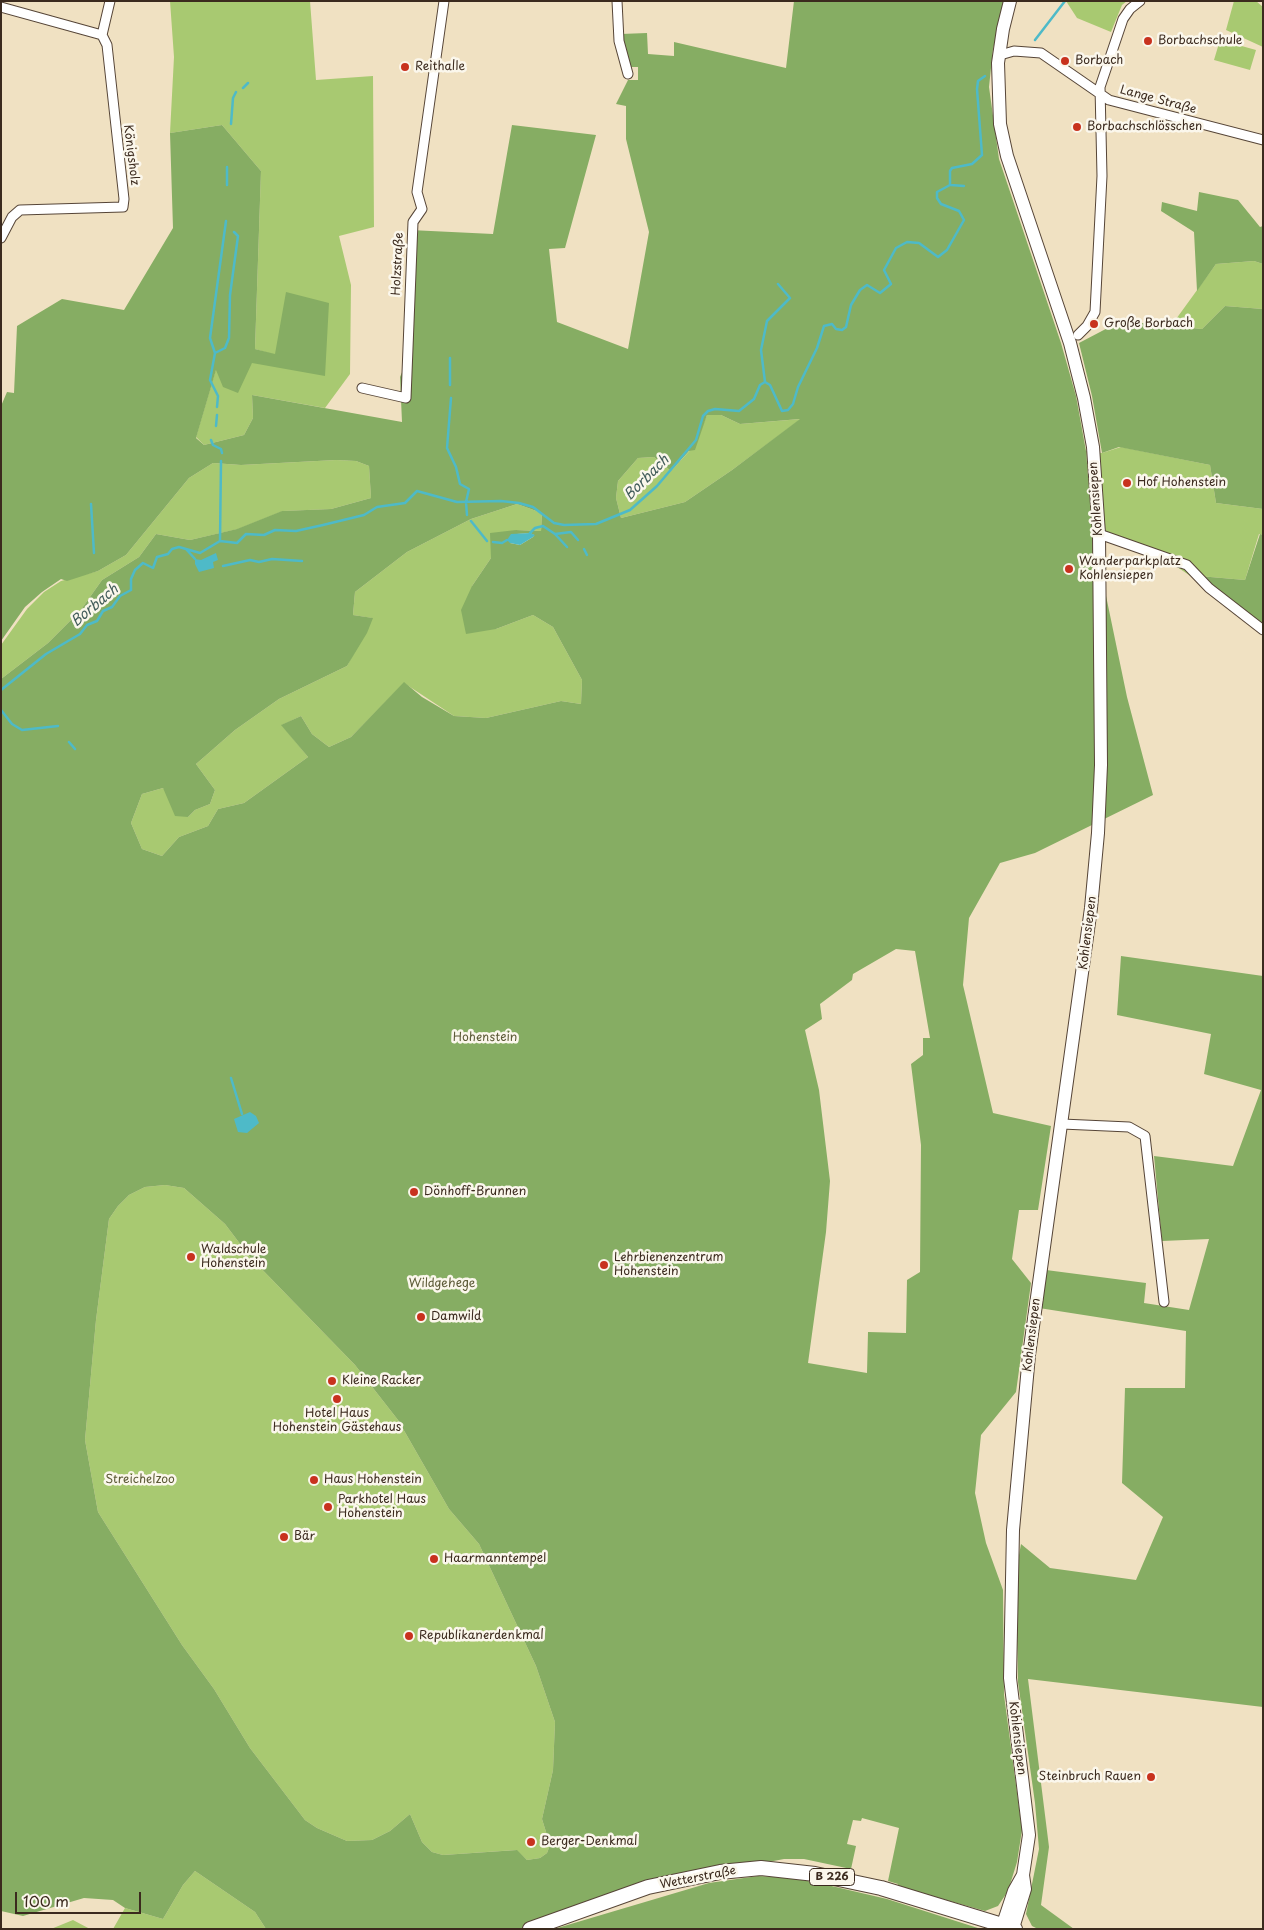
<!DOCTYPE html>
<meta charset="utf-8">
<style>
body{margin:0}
#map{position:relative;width:1264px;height:1930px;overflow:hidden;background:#f0e1c2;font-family:"Playpen Sans",sans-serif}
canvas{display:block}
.frame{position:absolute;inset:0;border:2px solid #3b2a1e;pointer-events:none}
.scale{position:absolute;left:15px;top:1892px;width:126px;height:22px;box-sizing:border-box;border:2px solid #3b2a1e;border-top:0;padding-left:6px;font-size:15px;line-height:18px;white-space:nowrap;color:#3b2a1e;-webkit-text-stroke:4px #fbf7ec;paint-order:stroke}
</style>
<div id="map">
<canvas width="1264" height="1930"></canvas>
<div class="frame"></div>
<div class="scale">100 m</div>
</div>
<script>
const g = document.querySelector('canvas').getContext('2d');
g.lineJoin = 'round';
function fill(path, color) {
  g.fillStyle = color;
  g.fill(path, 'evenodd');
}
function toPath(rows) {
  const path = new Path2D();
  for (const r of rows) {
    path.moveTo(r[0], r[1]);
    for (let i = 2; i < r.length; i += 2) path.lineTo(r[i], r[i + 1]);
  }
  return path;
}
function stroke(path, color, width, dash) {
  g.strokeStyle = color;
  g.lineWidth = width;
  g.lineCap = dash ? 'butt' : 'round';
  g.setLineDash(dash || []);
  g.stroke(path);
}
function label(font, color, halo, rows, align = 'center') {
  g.font = font + ' "Playpen Sans",sans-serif';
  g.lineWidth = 5;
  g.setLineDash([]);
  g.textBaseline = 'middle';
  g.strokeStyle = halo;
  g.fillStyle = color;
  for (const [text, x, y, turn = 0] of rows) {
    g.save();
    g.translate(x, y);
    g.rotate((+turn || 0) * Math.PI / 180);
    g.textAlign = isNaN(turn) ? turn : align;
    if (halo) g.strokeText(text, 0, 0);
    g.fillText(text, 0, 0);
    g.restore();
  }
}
fill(toPath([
 [170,1,310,1,316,80,373,76,374,227,339,236,351,285,350,374,325,408,252,395,253,418,244,435,204,445,196,437,216,369,252,363,275,355,255,349,261,171,222,125,170,133,174,57],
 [1066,1,1127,1,1122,5,1111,32,1077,18],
 [1234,1,1256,1,1263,7,1263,47,1226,30],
 [1220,40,1256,50,1250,70,1214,60],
 [1254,261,1263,264,1263,309,1225,306,1202,329,1171,326,1216,264],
 [707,415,721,415,740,424,801,419,732,470,685,502,621,518,616,498,618,481,638,458,654,457,671,471,694,446],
 [1121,447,1210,465,1216,503,1263,509,1263,535,1259,534,1245,580,1199,576,1195,579,1165,559,1092,527,1086,451,1102,453],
 [336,460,356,461,369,466,371,498,331,509,283,511,238,529,190,540,156,534,139,557,102,580,80,611,48,643,1,679,1,645,27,609,44,592,61,581,98,571,126,555,189,478,213,463,241,465],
 [517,504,542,513,541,531,516,530,491,558,472,586,496,629,533,615,553,627,582,680,581,704,561,701,486,718,454,716,404,683,351,737,329,747,312,734,301,716,282,725,308,757,244,803,218,809,208,826,179,837,162,856,142,849,131,823,142,794,163,788,188,817,195,810,210,804,215,790,196,764,203,758,235,730,279,699,347,666,372,618,353,615,355,592,407,552,471,519],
 [165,1185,184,1188,225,1224,250,1257,355,1365,398,1420,449,1509,479,1544,536,1666,555,1722,553,1770,542,1819,550,1845,547,1853,540,1858,527,1860,516,1850,443,1855,432,1852,422,1842,410,1814,390,1831,372,1840,347,1841,317,1828,305,1820,250,1748,214,1689,182,1645,98,1512,85,1440,96,1320,109,1219,118,1206,129,1195,145,1187],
 [195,1871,255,1912,266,1929,113,1929,125,1908,163,1919,183,1885],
 [73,1920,90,1929,51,1929]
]), '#a8c971');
fill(toPath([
 [794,1,1006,1,993,49,989,87,999,159,1061,343,1076,396,1086,451,1092,527,1105,591,1127,697,1153,795,1035,853,1000,863,969,918,963,985,993,1113,1051,1126,1038,1210,1019,1210,1012,1259,1031,1283,1016,1392,981,1435,975,1493,986,1543,1003,1590,1004,1695,1022,1830,1017,1862,1008,1891,998,1906,985,1911,897,1886,898,1884,888,1881,899,1828,862,1818,861,1821,853,1820,847,1844,856,1846,851,1869,804,1859,784,1859,617,1891,520,1929,266,1929,255,1912,195,1871,183,1885,163,1919,125,1908,113,1900,84,1898,23,1916,1,1911,1,679,48,643,80,611,102,580,139,557,156,534,190,540,237,529,282,511,331,509,371,498,369,466,356,461,336,460,241,465,213,463,189,478,126,555,98,571,67,581,61,579,42,592,25,607,1,641,1,406,7,392,14,393,17,326,62,299,124,310,173,228,170,133,222,125,261,171,255,349,275,354,286,292,329,303,325,376,252,363,238,393,223,387,216,370,196,438,204,445,244,435,253,418,252,395,402,422,400,377,409,356,410,230,493,234,512,125,596,135,565,248,549,249,557,322,628,349,649,232,626,139,626,106,616,104,628,80,638,80,638,67,629,67,621,34,647,33,648,54,674,56,674,42,786,68],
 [707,415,721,415,740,424,800,419,732,470,685,502,621,518,616,498,618,481,638,458,654,457,671,471,689,451,695,450],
 [517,504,542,513,541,531,516,530,490,533,491,558,472,586,461,610,466,634,496,629,533,615,553,627,582,680,581,704,561,701,486,718,454,716,422,697,404,682,351,737,329,747,312,734,301,716,281,725,308,757,244,803,218,809,208,826,179,837,162,856,142,849,131,823,142,794,163,788,175,816,188,817,195,810,210,804,215,790,196,764,203,758,235,730,279,699,347,666,367,633,373,618,353,615,355,592,407,552,471,519],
 [530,533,534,535,533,537,520,545,510,543,517,534],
 [896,949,915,951,930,1038,923,1038,923,1055,911,1064,921,1145,920,1272,907,1280,906,1333,868,1332,867,1373,808,1363,826,1232,830,1181,819,1090,805,1030,822,1019,820,1004,852,980,853,974],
 [165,1185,184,1188,225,1224,250,1257,355,1365,398,1420,449,1509,479,1544,536,1666,555,1722,553,1770,542,1819,550,1845,547,1853,540,1858,527,1860,517,1850,443,1855,432,1852,422,1842,410,1814,390,1831,372,1840,347,1841,317,1828,305,1820,250,1748,214,1689,182,1645,98,1512,85,1440,96,1320,109,1219,118,1206,129,1195,145,1187],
 [1199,192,1238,200,1260,227,1263,226,1263,264,1254,261,1216,264,1197,291,1194,232,1161,211,1162,202,1197,211],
 [1225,306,1263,309,1263,509,1216,503,1210,465,1119,447,1102,453,1092,396,1079,343,1121,321,1202,329],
 [1260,534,1263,535,1263,630,1199,576,1245,580],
 [1121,956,1263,976,1263,1707,1028,1679,1049,1847,1041,1905,1074,1929,1038,1929,1032,1926,1026,1914,1039,1849,1035,1803,1018,1682,1016,1572,1021,1544,1050,1568,1136,1580,1163,1517,1122,1483,1125,1388,1185,1388,1186,1331,1039,1308,1046,1270,1146,1283,1144,1303,1189,1310,1209,1239,1162,1241,1154,1156,1233,1166,1261,1090,1204,1074,1211,1034,1117,1015],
 [758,1876,792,1878,823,1884,887,1899,981,1929,554,1929,709,1883]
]), '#86ad63');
fill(toPath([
 [530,533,535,535,533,537,520,545,510,543,507,540,511,534],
 [216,553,218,560,213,562,214,568,199,572,195,564,195,559,201,560],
 [250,1112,256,1116,259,1123,247,1133,238,1132,234,1119]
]), '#4ebac8');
stroke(toPath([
 [1035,40,1065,1],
 [243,88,248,83],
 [231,124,233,98,236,92],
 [227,185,227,167],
 [951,185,964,186],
 [215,353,225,348,229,338,230,295,238,236,234,232],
 [450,358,450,385],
 [765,382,761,350,767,321,790,298,778,284],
 [451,398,447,448,456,467,460,484,469,489,466,502,467,515],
 [217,407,218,396,210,380,215,353,210,338,226,221],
 [216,426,217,415],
 [211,440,213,445,221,449,222,453],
 [91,504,94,553],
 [471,521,487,541],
 [530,533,535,528,543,526,555,534,571,532,578,540],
 [555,534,567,547],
 [220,541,221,461],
 [493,542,502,543,507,540],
 [186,549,195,559],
 [584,549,587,555],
 [223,566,250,560,259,562,272,559,302,561],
 [1,690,46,654,80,634,87,625,97,621,103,611,112,607,120,596,131,590,131,579,135,570,143,563,153,568,157,557,168,554,172,549,179,547,200,553,220,541,237,543,246,534,264,535,275,530,296,531,323,525,364,515,377,507,405,503,417,491,457,502,501,501,519,503,533,507,554,523,564,525,596,524,630,510,657,486,696,440,703,416,708,411,715,409,739,411,754,399,760,385,765,382,770,385,782,411,788,410,793,404,798,387,817,348,824,326,832,324,836,329,842,330,846,327,851,305,860,290,867,285,880,293,891,284,884,270,896,248,907,242,919,243,938,257,947,250,964,220,959,211,941,204,937,198,937,192,950,185,950,171,952,168,972,164,982,155,977,89,978,81,985,76],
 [1,710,12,724,22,730,58,726],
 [69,742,75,749],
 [231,1078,242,1114]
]), '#4ebac8', 2.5);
const street = toPath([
 [617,1,619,41,628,74],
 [1,7,102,35],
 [1000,55,1014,51,1041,53,1109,100,1263,140],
 [1,238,12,217,20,210,123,207,124,199,107,45,102,35,110,1],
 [1078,335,1087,326,1095,312,1102,176,1100,87,1123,19,1130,9,1140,1],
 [362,388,406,398,413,222,422,209,417,192,444,1],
 [1099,534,1187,565,1209,588,1263,630],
 [1062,1124,1129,1127,1145,1136,1164,1302]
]);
const secondary = toPath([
 [1010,1,1003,29,998,63,1000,124,1007,156,1070,343,1084,398,1093,447,1099,534,1101,765,1098,833,1091,908,1029,1355,1013,1530,1010,1678,1029,1835,1023,1875,1025,1889,1013,1928],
 [1003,1924,1014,1891,1023,1875]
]);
const primary = toPath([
 [530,1929,648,1887,720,1872,761,1868,815,1874,881,1888,1015,1929]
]);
stroke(street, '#564537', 11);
stroke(secondary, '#564537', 14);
stroke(primary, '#564537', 16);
stroke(street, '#fff', 9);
stroke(secondary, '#fff', 12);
stroke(primary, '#fff', 14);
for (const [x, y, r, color] of [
 [1148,41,5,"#c8321e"],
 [1065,61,5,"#c8321e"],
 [405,67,5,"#c8321e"],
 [1077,127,5,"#c8321e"],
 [1094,324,5,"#c8321e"],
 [1127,483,5,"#c8321e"],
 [1069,569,5,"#c8321e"],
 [414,1192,5,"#c8321e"],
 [191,1257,5,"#c8321e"],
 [604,1265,5,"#c8321e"],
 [421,1317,5,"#c8321e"],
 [332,1381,5,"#c8321e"],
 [337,1399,5,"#c8321e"],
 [314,1480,5,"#c8321e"],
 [328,1507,5,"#c8321e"],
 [284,1537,5,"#c8321e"],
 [434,1559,5,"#c8321e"],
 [409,1636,5,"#c8321e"],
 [1151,1777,5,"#c8321e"],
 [531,1842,5,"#c8321e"]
]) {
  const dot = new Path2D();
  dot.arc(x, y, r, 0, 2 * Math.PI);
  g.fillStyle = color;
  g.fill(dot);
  stroke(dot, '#fbf7ec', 2);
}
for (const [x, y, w] of [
 [832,1877,45]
]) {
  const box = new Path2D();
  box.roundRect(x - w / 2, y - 8.5, w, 17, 4);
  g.fillStyle = '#fbf7ec';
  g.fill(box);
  stroke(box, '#3b2a1e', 1);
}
label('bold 11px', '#3b2a1e', null, [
 ["B 226",832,1877]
]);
label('12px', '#3b2a1e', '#fbf7ec', [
 ["Borbachschule",1158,41],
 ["Borbach",1075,61],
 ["Reithalle",415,67],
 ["Borbachschlösschen",1087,127],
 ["Große Borbach",1104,324],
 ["Hof Hohenstein",1137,483],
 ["Wanderparkplatz",1079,562],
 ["Kohlensiepen",1079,576],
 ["Dönhoff-Brunnen",424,1192],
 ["Waldschule",201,1250],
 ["Hohenstein",201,1264],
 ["Lehrbienenzentrum",614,1258],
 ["Hohenstein",614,1272],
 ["Damwild",431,1317],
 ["Kleine Racker",342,1381],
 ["Hotel Haus",337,1414,"center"],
 ["Hohenstein Gästehaus",337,1428,"center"],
 ["Haus Hohenstein",324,1480],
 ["Parkhotel Haus",338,1500],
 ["Hohenstein",338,1514],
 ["Bär",294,1537],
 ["Haarmanntempel",444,1559],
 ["Republikanerdenkmal",419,1636],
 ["Steinbruch Rauen",1141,1777,"right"],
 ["Berger-Denkmal",541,1842]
], 'left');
label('12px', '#3b2a1e', '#fbf7ec', [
 ["Lange Straße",1158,100,15],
 ["Königsholz",131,155,83],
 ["Holzstraße",398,264,-87],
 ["Kohlensiepen",1096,499,-94],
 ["Kohlensiepen",1088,933,-83],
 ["Kohlensiepen",1032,1335,-83],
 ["Kohlensiepen",1017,1738,83],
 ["Wetterstraße",698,1878,-11]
]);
label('12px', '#5c5a37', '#fbf7ec', [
 ["Hohenstein",485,1038],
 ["Wildgehege",442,1284],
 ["Streichelzoo",140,1480]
]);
label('italic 14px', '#425c5a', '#fbf7ec', [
 ["Borbach",647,478,-45],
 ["Borbach",95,606,-40]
]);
</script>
